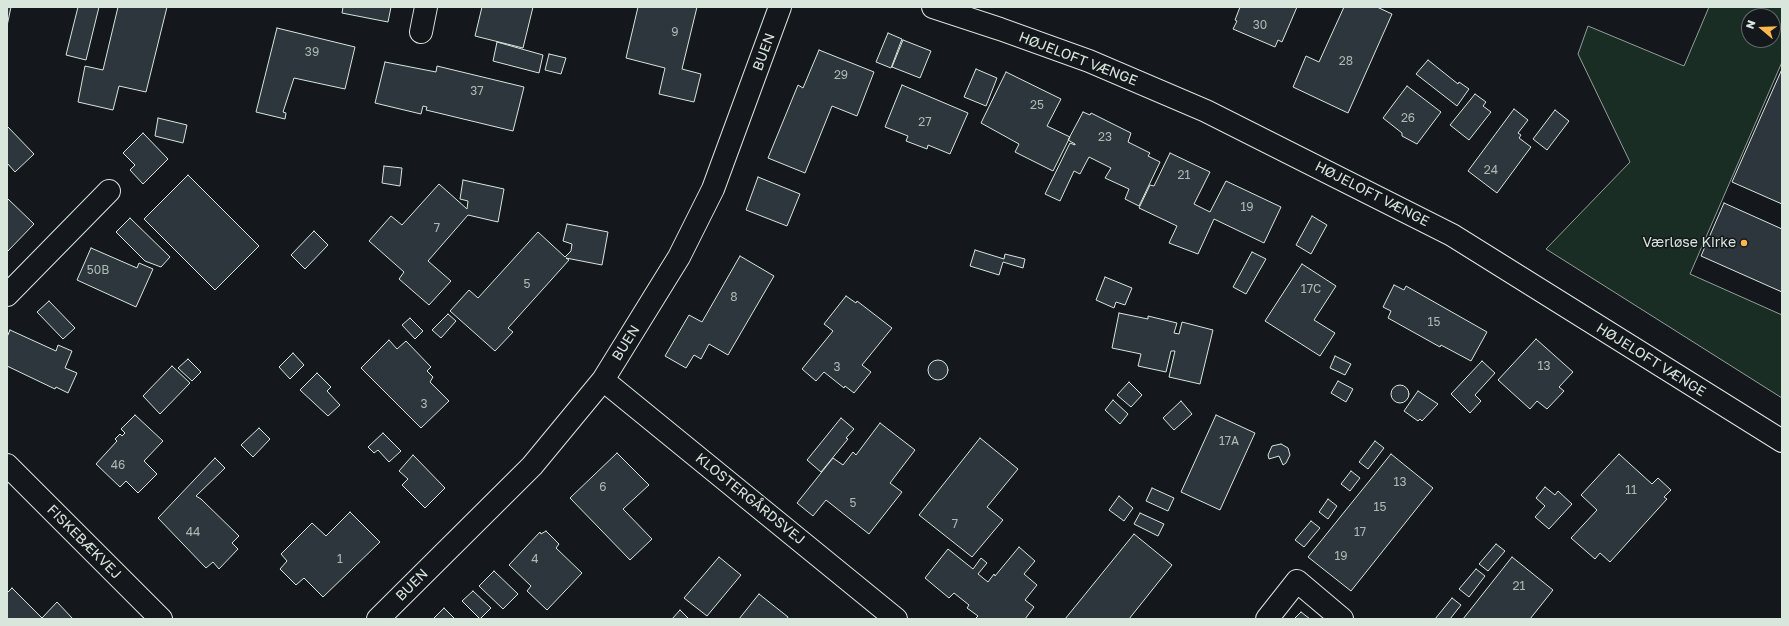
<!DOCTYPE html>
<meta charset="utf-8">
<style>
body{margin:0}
#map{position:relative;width:1789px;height:626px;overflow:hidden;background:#14181c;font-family:"Golos Text",sans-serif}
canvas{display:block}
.frame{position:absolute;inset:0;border:8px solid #d8e6dc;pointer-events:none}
.north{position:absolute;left:1741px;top:8px;width:40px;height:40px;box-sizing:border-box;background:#14181c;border:1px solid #626a69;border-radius:50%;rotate:289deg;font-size:11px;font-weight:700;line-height:16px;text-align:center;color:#d8e6dc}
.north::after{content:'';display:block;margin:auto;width:14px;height:18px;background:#ffb74d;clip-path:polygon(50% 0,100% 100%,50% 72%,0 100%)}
</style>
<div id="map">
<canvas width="1789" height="626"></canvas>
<div class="frame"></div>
<div class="north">N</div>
</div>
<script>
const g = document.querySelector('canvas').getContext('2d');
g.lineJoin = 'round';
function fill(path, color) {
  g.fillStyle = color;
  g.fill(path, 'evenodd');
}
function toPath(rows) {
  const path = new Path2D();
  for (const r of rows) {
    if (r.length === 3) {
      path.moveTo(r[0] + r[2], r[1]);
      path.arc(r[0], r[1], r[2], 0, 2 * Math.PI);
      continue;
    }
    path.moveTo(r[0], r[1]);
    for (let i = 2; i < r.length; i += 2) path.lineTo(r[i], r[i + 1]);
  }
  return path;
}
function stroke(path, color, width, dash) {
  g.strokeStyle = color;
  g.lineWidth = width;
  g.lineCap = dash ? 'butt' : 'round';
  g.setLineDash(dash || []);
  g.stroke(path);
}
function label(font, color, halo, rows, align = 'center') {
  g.font = font + ' "Golos Text",sans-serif';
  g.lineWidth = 3;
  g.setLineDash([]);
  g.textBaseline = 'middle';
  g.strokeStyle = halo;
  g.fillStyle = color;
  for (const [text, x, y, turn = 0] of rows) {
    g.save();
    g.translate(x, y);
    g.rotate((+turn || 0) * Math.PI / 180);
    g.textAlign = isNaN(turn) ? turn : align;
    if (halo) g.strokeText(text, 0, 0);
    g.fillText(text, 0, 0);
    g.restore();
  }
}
const green = toPath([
 [1709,7,1782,7,1782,62,1690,274,1782,315,1782,398,1546,249,1630,162,1578,54,1588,26,1684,66,1709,7],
 [1749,16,1773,16,1773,40,1749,40,1749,16]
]);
fill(green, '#1a2d24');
stroke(green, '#939e99', 1);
const building = toPath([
 [7,7,11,7,7,26,7,7],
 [78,7,99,7,86,60,66,55,78,7],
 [118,7,167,7,146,92,119,86,113,110,78,102,85,66,103,70,118,7],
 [343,7,391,7,388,22,342,13,343,7],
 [482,7,533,7,523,48,475,36,482,7],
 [638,7,697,7,682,69,701,74,694,102,659,94,665,68,626,58,638,7],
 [1240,7,1297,7,1282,42,1278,40,1275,47,1233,29,1237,21,1235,20,1240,7],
 [1344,7,1377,7,1392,14,1348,113,1293,87,1306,56,1319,62,1344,7],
 [277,28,355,47,345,89,294,78,283,112,286,113,285,119,256,112,277,28],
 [888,33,902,39,891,68,876,62,888,33],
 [903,40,931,51,920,78,892,67,903,40],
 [497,42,543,55,539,73,493,61,497,42],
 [819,50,874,72,857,116,832,106,805,173,768,158,798,85,803,88,819,50],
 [549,54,566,58,561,74,545,70,549,54],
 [1428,60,1458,84,1459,82,1469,89,1457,106,1416,74,1428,60],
 [385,62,436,72,437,66,524,87,513,131,426,110,427,107,423,106,421,114,375,103,385,62],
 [976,69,997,78,986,106,964,97,976,69],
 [1782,69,1782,204,1732,182,1782,69],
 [1006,72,1061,99,1047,126,1070,137,1053,171,1015,152,1019,144,981,123,1006,72],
 [902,85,968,113,950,154,928,145,927,149,906,141,908,136,885,127,902,85],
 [1407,86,1441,112,1417,144,1402,136,1402,133,1383,118,1407,86],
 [1475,94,1486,102,1483,106,1491,112,1469,140,1450,125,1475,94],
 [1514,109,1528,120,1518,133,1521,135,1519,138,1531,147,1497,193,1468,171,1514,109],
 [1555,110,1569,121,1547,150,1533,139,1555,110],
 [1083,112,1090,115,1091,113,1131,133,1128,142,1150,153,1148,156,1160,162,1139,206,1125,199,1129,189,1105,178,1111,168,1089,157,1080,174,1074,171,1060,201,1045,194,1070,143,1075,145,1075,144,1068,140,1083,112],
 [158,118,187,125,183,143,155,136,158,118],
 [7,126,34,154,15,172,7,163,7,126],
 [143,133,168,159,143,184,130,170,135,165,123,153,143,133],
 [1170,153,1210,172,1194,204,1210,212,1226,181,1281,207,1264,243,1214,219,1198,254,1169,243,1177,226,1139,208,1150,185,1154,186,1170,153],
 [384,166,402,168,400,186,382,183,384,166],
 [188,175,259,246,215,290,144,219,188,175],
 [758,177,800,194,787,226,746,210,758,177],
 [463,180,504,189,498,222,468,215,428,261,451,281,429,305,399,279,404,272,369,241,391,216,402,225,439,184,467,209,468,201,460,199,463,180],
 [7,198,34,224,7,252,7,198],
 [1724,203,1782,229,1782,292,1701,256,1724,203],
 [1312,216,1327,225,1311,254,1296,245,1312,216],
 [130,218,170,257,161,267,145,261,116,232,130,218],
 [567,224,608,232,602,265,566,258,569,260,508,328,513,332,495,351,450,311,469,290,478,298,538,232,565,257,571,251,572,244,563,241,567,224],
 [314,231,328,245,305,269,291,255,314,231],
 [91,248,137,268,139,263,153,269,136,307,77,280,91,248],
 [975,250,1004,259,1005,254,1025,259,1023,268,1003,262,999,275,970,266,975,250],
 [1252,252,1266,259,1246,294,1233,287,1252,252],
 [740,256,774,276,728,355,709,344,701,359,694,355,686,368,665,356,689,315,702,322,740,256],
 [1302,264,1336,286,1314,320,1335,333,1320,356,1265,321,1302,264],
 [1105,277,1132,288,1125,305,1116,302,1114,308,1096,300,1105,277],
 [1394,285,1404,290,1406,286,1487,332,1471,361,1441,345,1440,347,1388,318,1391,311,1383,307,1394,285],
 [846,296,856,303,857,301,892,328,862,365,871,372,854,393,845,386,844,388,824,372,816,381,802,369,833,331,824,324,846,296],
 [49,301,75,328,63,339,37,312,49,301],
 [1119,313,1148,319,1148,316,1177,323,1174,333,1179,334,1182,322,1213,330,1200,384,1169,377,1175,351,1171,351,1166,372,1138,366,1141,354,1112,348,1119,313],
 [448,314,456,321,441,338,432,330,448,314],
 [410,318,423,331,415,339,402,325,410,318],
 [10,330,56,351,58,345,72,351,65,368,77,373,68,393,56,387,55,389,7,366,7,337,10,330],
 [1536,339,1573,372,1559,387,1564,391,1547,409,1537,401,1530,409,1498,380,1536,339],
 [389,340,397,349,406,341,431,367,427,371,433,377,430,382,449,401,421,428,361,368,389,340],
 [293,353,304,365,290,379,279,367,293,353],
 [1335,356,1351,364,1345,375,1330,368,1335,356],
 [188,359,201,372,192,381,178,368,188,359],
 [938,370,10],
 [1482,361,1495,373,1475,395,1481,401,1470,413,1451,394,1482,361],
 [172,366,190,383,160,414,143,396,172,366],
 [317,373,331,387,327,391,340,405,328,416,300,390,317,373],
 [1338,381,1353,389,1346,402,1331,393,1338,381],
 [1129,382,1142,395,1131,407,1117,395,1129,382],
 [1400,394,9],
 [1418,391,1438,404,1422,421,1420,419,1418,421,1404,411,1418,391],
 [1113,400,1128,414,1120,424,1105,410,1113,400],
 [1181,401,1192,414,1174,430,1163,418,1181,401],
 [135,415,163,441,144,461,157,474,138,493,126,481,120,487,96,464,117,441,115,439,120,434,122,436,125,433,121,429,135,415],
 [1216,415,1255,433,1220,510,1181,492,1216,415],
 [841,418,854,429,846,438,848,439,821,472,807,460,841,418],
 [880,423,915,450,890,483,902,492,869,534,826,500,813,516,797,503,833,458,843,465,853,452,856,455,880,423],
 [259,428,270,439,253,457,241,445,259,428],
 [383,433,401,451,389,462,378,450,374,453,368,447,383,433],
 [980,438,1018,469,987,507,1003,520,972,557,919,515,980,438],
 [1375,441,1384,448,1368,469,1359,462,1375,441],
 [1281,444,1288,448,1290,455,1286,463,1283,465,1279,456,1269,459,1268,455,1272,446,1281,444],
 [617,453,649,485,623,509,652,539,630,560,570,498,617,453],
 [1391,454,1433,488,1351,591,1308,557,1391,454],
 [1619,454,1652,484,1658,478,1671,490,1664,497,1667,499,1610,562,1600,553,1595,559,1571,538,1597,510,1581,495,1619,454],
 [413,455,445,488,425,508,402,485,408,479,399,471,413,455],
 [215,458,225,468,196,496,201,499,239,536,232,543,238,549,219,569,213,562,206,568,158,518,215,458],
 [1351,471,1360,478,1350,491,1341,484,1351,471],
 [1545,487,1555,495,1558,491,1572,504,1549,529,1535,517,1545,506,1536,498,1545,487],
 [1152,488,1174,498,1168,511,1146,501,1152,488],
 [1119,496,1133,508,1124,521,1109,510,1119,496],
 [1328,499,1337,506,1328,519,1319,512,1328,499],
 [350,512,380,542,323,597,304,578,296,585,280,569,287,561,281,554,312,523,326,536,350,512],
 [1140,513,1164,524,1158,536,1134,524,1140,513],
 [1311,521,1320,528,1304,547,1295,540,1311,521],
 [546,531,559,544,556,548,582,573,547,610,527,591,531,586,509,565,540,532,541,534,546,531],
 [1134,534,1172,565,1129,619,1065,619,1134,534],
 [1496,544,1505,551,1488,571,1479,564,1496,544],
 [1019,547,1035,561,1024,574,1037,585,1025,600,1034,607,1025,619,975,619,978,616,967,608,969,605,954,593,949,598,925,578,948,549,973,569,981,558,987,563,978,574,988,582,994,574,995,576,1019,547],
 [719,557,741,575,707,616,684,598,719,557],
 [1512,557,1553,590,1530,619,1463,619,1512,557],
 [1476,569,1485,576,1469,597,1459,589,1476,569],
 [494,571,518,594,503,609,479,586,494,571],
 [12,588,42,618,57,602,73,619,7,619,7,593,12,588],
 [473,591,491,608,480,619,462,601,473,591],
 [759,594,788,617,787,619,739,619,759,594],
 [1452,598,1461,605,1450,619,1435,619,1452,598],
 [444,608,455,619,433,619,444,608],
 [680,610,689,619,672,619,680,610],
 [1301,612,1310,619,1294,619,1301,612]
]);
fill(building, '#2c363c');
stroke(building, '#d8e6dc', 1);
const minor = toPath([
 [421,32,426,7],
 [7,295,109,191],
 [603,380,896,619],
 [378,619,532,466,603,380,679,257,713,189,780,7],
 [1267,619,1297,581,1342,619]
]);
const tertiary = toPath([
 [933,7,1000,29,1089,61,1206,111,1452,235,1782,441],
 [7,465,161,619]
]);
stroke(minor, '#d8e6dc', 24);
stroke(tertiary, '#d8e6dc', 24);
stroke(minor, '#14181c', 22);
stroke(tertiary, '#14181c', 22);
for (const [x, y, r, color] of [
 [1744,243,4,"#ffb74d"]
]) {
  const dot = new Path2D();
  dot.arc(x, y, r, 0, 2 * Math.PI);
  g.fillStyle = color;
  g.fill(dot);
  stroke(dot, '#14181c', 1.5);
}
label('12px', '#adbab4', null, [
 ["30",1260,25],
 ["9",675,32],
 ["39",312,52],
 ["28",1346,61],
 ["29",841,75],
 ["37",477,91],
 ["25",1037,105],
 ["26",1408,118],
 ["27",925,122],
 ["23",1105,137],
 ["24",1491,170],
 ["21",1184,175],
 ["19",1247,207],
 ["7",437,228],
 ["50B",98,270],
 ["5",527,284],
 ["17C",1311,289],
 ["8",734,297],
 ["15",1434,322],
 ["13",1544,366],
 ["3",837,367],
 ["3",424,404],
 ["17A",1229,441],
 ["46",118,465],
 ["13",1400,482],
 ["6",603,487],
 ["11",1631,490],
 ["5",853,503],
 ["15",1380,507],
 ["7",955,524],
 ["44",193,532],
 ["17",1360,532],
 ["19",1341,556],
 ["1",340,559],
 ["4",535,559],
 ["21",1519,586]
]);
label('14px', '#d8e6dc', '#14181c', [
 ["BUEN",764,52,-70],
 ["HØJELOFT VÆNGE",1078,59,21],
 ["HØJELOFT VÆNGE",1372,194,27],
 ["BUEN",626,343,-58],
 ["HØJELOFT VÆNGE",1651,360,32],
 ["KLOSTERGÅRDSVEJ",750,499,39],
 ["FISKEBÆKVEJ",84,542,45],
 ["BUEN",412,585,-45]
]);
label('14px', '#d8e6dc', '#14181c', [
 ["Værløse Kirke",1736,243]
], 'right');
</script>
